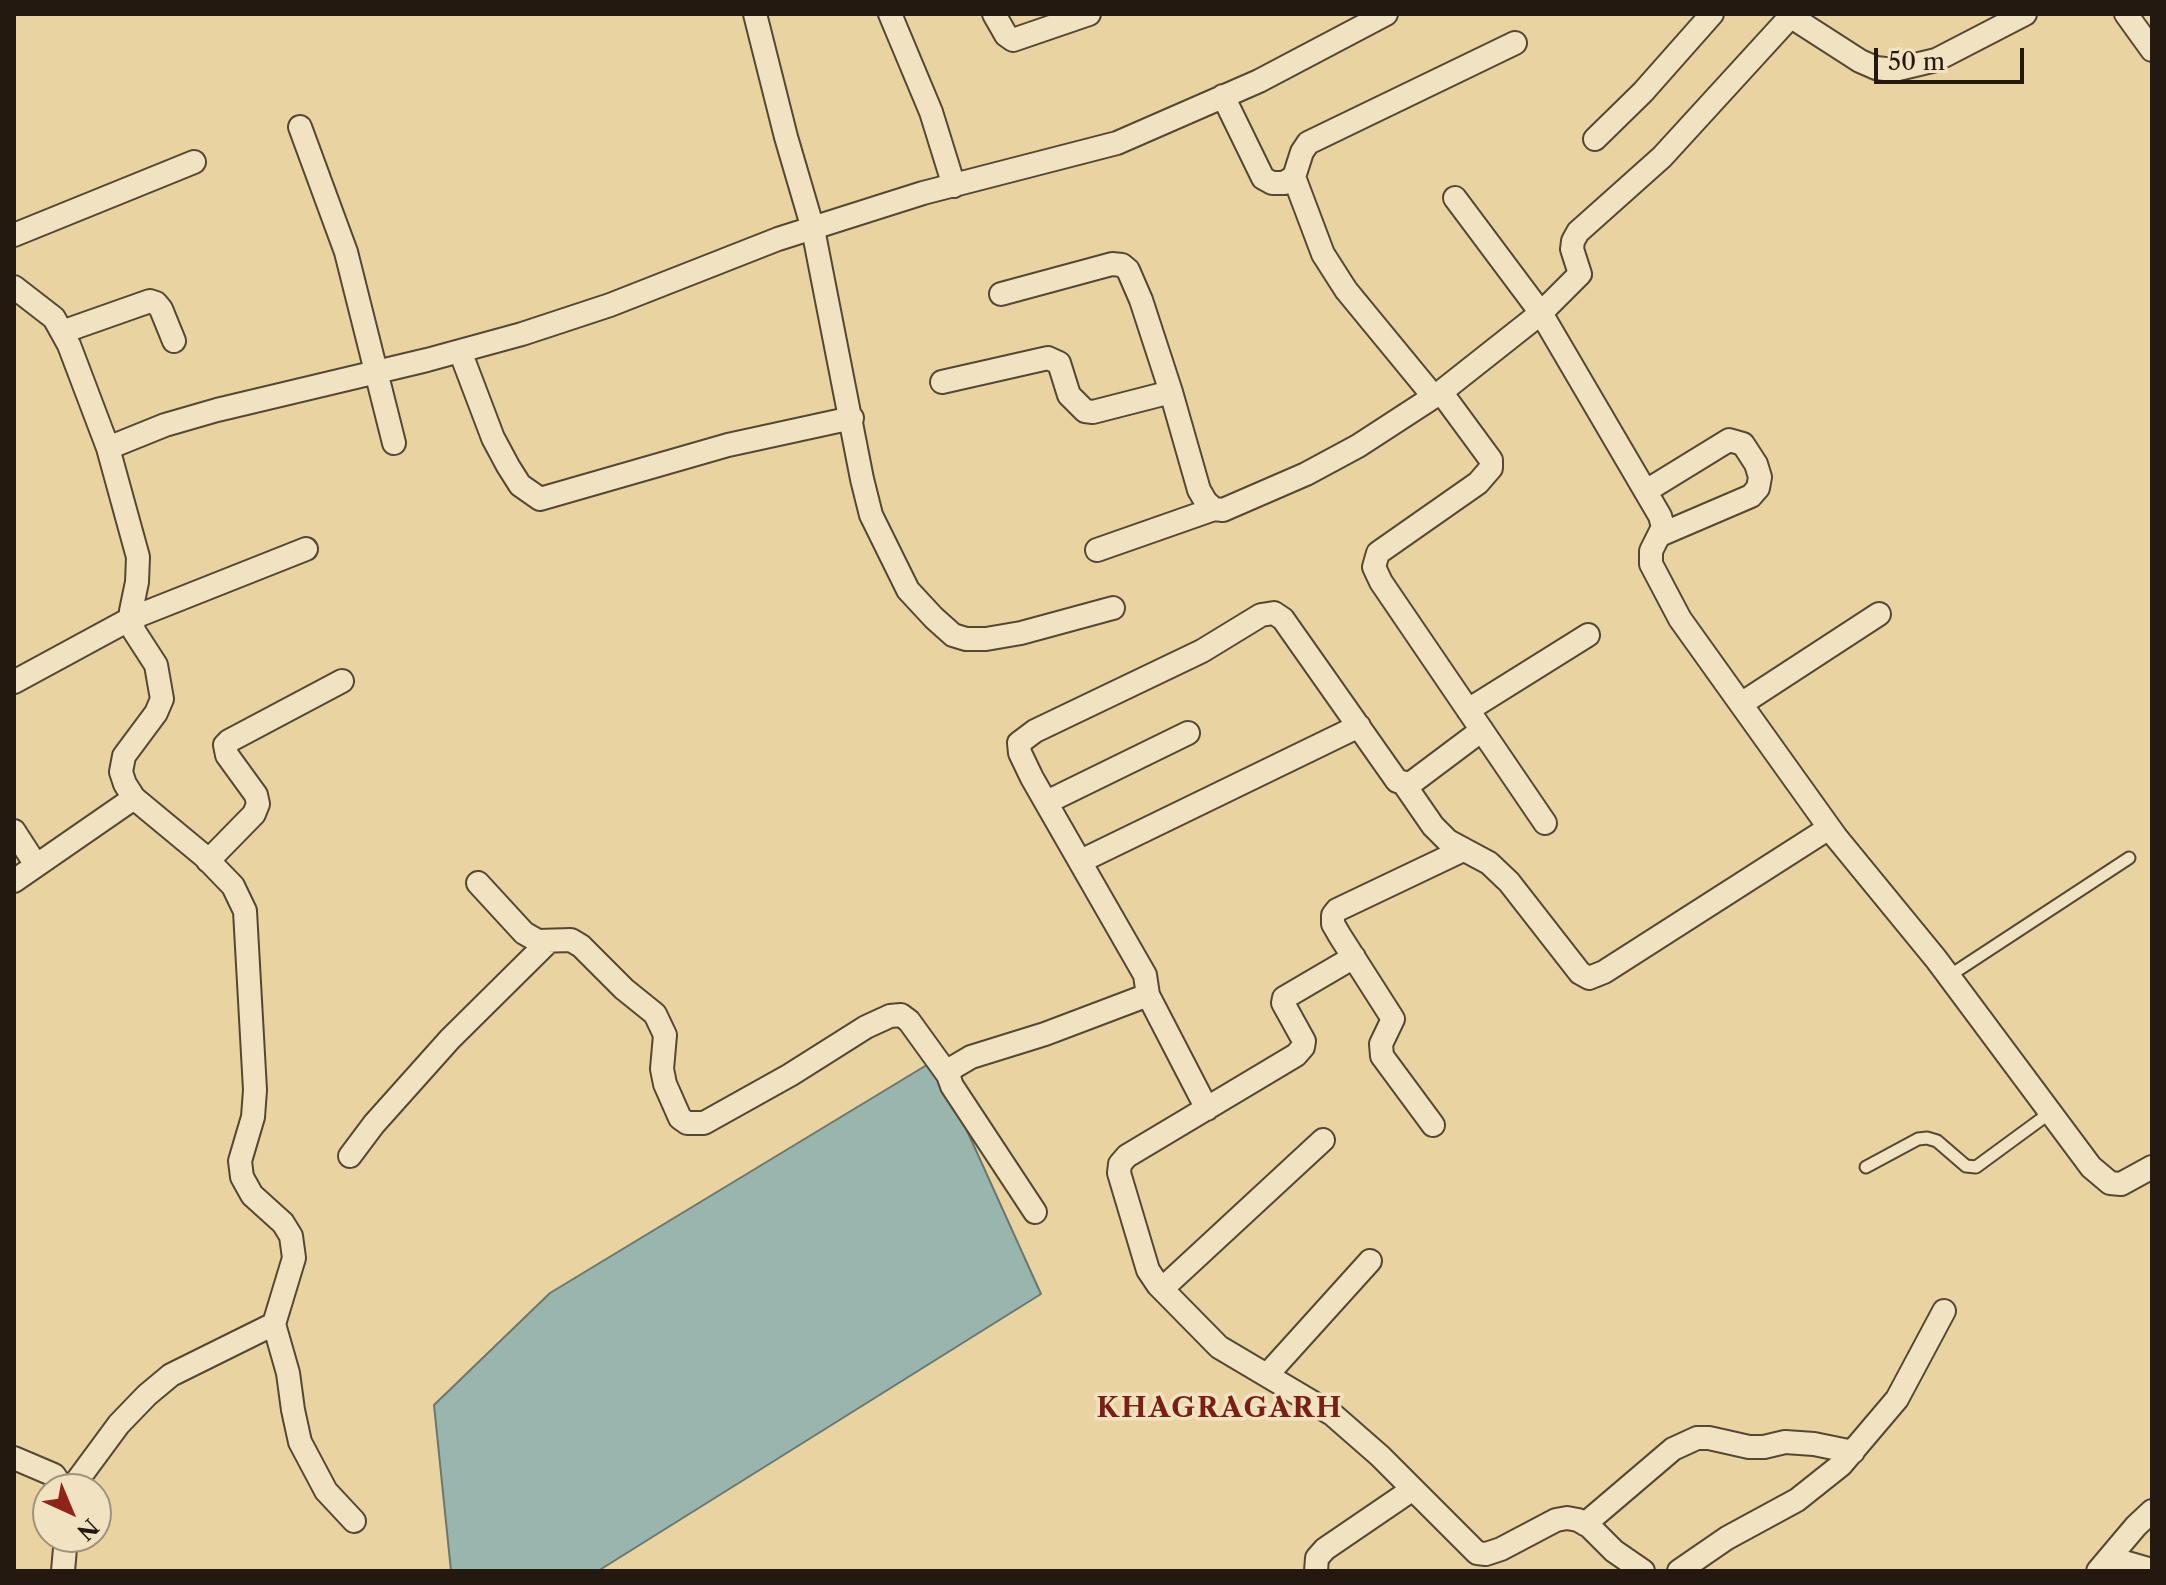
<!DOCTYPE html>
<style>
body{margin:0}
#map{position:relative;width:2166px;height:1585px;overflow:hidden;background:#e9d3a1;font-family:"Libre Caslon Text",serif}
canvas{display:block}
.frame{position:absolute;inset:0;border:16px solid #231910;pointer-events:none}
.north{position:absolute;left:32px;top:1473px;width:80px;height:80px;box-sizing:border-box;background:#f1e2c2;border:2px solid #9f927b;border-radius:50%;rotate:136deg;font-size:22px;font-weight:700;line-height:32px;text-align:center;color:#231910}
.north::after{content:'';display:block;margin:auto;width:28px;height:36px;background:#8f2418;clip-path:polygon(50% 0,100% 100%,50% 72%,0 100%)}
.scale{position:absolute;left:1874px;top:48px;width:150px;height:36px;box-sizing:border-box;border:4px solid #231910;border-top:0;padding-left:10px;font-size:24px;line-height:28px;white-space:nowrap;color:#231910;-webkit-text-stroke:6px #f1e2c2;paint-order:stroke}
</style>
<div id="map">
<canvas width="2166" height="1585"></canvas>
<div class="frame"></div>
<div class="north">N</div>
<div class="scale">50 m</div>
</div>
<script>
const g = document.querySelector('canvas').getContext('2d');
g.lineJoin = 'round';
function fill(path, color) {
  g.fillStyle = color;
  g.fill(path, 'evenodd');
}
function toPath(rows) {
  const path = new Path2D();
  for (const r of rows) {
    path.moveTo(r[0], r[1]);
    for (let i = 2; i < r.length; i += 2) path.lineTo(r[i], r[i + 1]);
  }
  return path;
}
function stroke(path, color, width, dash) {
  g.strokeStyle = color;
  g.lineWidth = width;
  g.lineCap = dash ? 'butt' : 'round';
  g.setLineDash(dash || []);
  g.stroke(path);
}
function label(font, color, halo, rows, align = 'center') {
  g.font = font + ' "Libre Caslon Text",serif';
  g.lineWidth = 7;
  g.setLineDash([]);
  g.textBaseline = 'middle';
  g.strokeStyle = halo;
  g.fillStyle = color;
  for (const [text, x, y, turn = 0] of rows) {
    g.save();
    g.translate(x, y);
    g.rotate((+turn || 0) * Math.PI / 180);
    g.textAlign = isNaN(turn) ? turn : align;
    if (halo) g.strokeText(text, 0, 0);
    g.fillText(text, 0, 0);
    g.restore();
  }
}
const water = toPath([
 [935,1060,1041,1294,598,1571,451,1571,434,1405,550,1293,935,1060]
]);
fill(water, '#99b6ae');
stroke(water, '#6a776f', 2);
const service = toPath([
 [1949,976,2129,858],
 [1866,1167,1918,1139,1927,1138,1937,1141,1966,1166,1976,1167,2051,1112]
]);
const minor = toPath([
 [755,14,786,137,813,229,862,479,871,515,908,590,934,618,953,635,966,639,986,639,1021,633,1113,608],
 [890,14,931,112,954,186],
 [994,14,1006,35,1013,40,1089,14],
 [1787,14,1860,61,1876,68,1894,70,1936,60,2025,14],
 [2126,14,2152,50],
 [1223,96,1263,178,1272,183,1284,183,1294,177,1302,152,1308,143,1515,43],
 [300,127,346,252,394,443],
 [1595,139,1643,92,1712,14],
 [1294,177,1323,254,1346,290,1434,397],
 [1455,198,1541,313,1660,516,1663,527,1651,551,1651,564,1680,619,1836,837,1936,959,2091,1167,2110,1183,2121,1184,2152,1167],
 [14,235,194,162],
 [14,287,54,318,69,345,108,448,138,557,137,582,131,611,134,631,156,665,162,699,156,713,124,756,121,772,125,784,134,798,204,856,233,886,245,911,255,1090,253,1117,240,1161,242,1177,252,1195,283,1223,291,1236,294,1258,274,1324,288,1373,293,1410,300,1442,326,1491,354,1521],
 [1001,294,1112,264,1122,265,1128,270,1141,300,1171,392,1199,490,1206,502,1214,509,1223,510,1306,474,1358,446,1441,392,1541,313,1580,274,1572,249,1573,241,1578,232,1662,157,1791,16],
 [62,332,150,301,156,303,161,309,174,341],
 [460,351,493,438,508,466,520,485,540,499,728,445,852,418],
 [942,382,1048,358,1059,363,1069,395,1085,411,1093,412,1171,392],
 [1441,392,1491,460,1491,468,1478,483,1378,553,1374,567,1381,582,1545,823],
 [108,448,165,425,217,410,427,360,522,334,610,305,778,239,923,193,1117,143,1259,81,1386,14],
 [1646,491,1729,440,1743,444,1756,464,1760,477,1758,488,1751,496,1660,535],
 [1097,550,1214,509],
 [14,682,132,618,306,549],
 [1741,704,1879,614],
 [1468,710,1588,635],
 [1404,784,1433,826,1448,841,1489,863,1509,882,1580,973,1589,978,1604,972,1829,828],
 [1047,802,1188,733],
 [14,831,36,865],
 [208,861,254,814,258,804,256,795,227,755,225,745,229,741,342,681],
 [1081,861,1359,726],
 [14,881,134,798],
 [478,883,524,933,538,941,571,940,581,946,624,989,655,1014,665,1035,662,1069,665,1084,680,1118,687,1123,704,1123,790,1075,866,1027,890,1016,901,1015,909,1021,948,1075],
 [1354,957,1284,998,1283,1003,1304,1041,1303,1047,1296,1055,1127,1156,1120,1164,1119,1173,1148,1270,1158,1285,1219,1347,1332,1414,1380,1456,1477,1553,1486,1554,1501,1549,1556,1520,1567,1518,1578,1520,1589,1526,1614,1551,1643,1571],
 [1148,995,1207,1109],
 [1433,1125,1382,1056,1381,1044,1393,1019,1340,936,1333,924,1333,915,1337,910,1463,850],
 [350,1156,374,1124,450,1039,547,943],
 [1035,1212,952,1086,948,1075,954,1067,971,1057,1045,1034,1148,995,1145,975,1032,778,1020,753,1019,743,1035,731,1202,651,1261,615,1274,613,1283,619,1397,781,1410,784,1482,730],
 [1162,1289,1323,1140],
 [1267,1375,1370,1261],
 [14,1458,54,1475,63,1489],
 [71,1489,119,1424,147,1395,171,1375,274,1324],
 [1585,1524,1673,1449,1697,1438,1709,1438,1749,1447,1764,1447,1785,1442,1814,1444,1853,1452],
 [2110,1558,2152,1570],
 [63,1571,66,1537],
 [1316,1571,1317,1558,1325,1549,1413,1489],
 [1679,1571,1727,1538,1797,1500,1841,1465,1897,1399,1944,1311],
 [2098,1571,2136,1526,2152,1511]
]);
stroke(service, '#544834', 15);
stroke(minor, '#544834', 26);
stroke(service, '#f1e2c2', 11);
stroke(minor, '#f1e2c2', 22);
g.letterSpacing = '2px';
label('bold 28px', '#7a1f14', '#f1e2c2', [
 ["KHAGRAGARH",1220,1409]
]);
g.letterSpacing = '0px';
</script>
